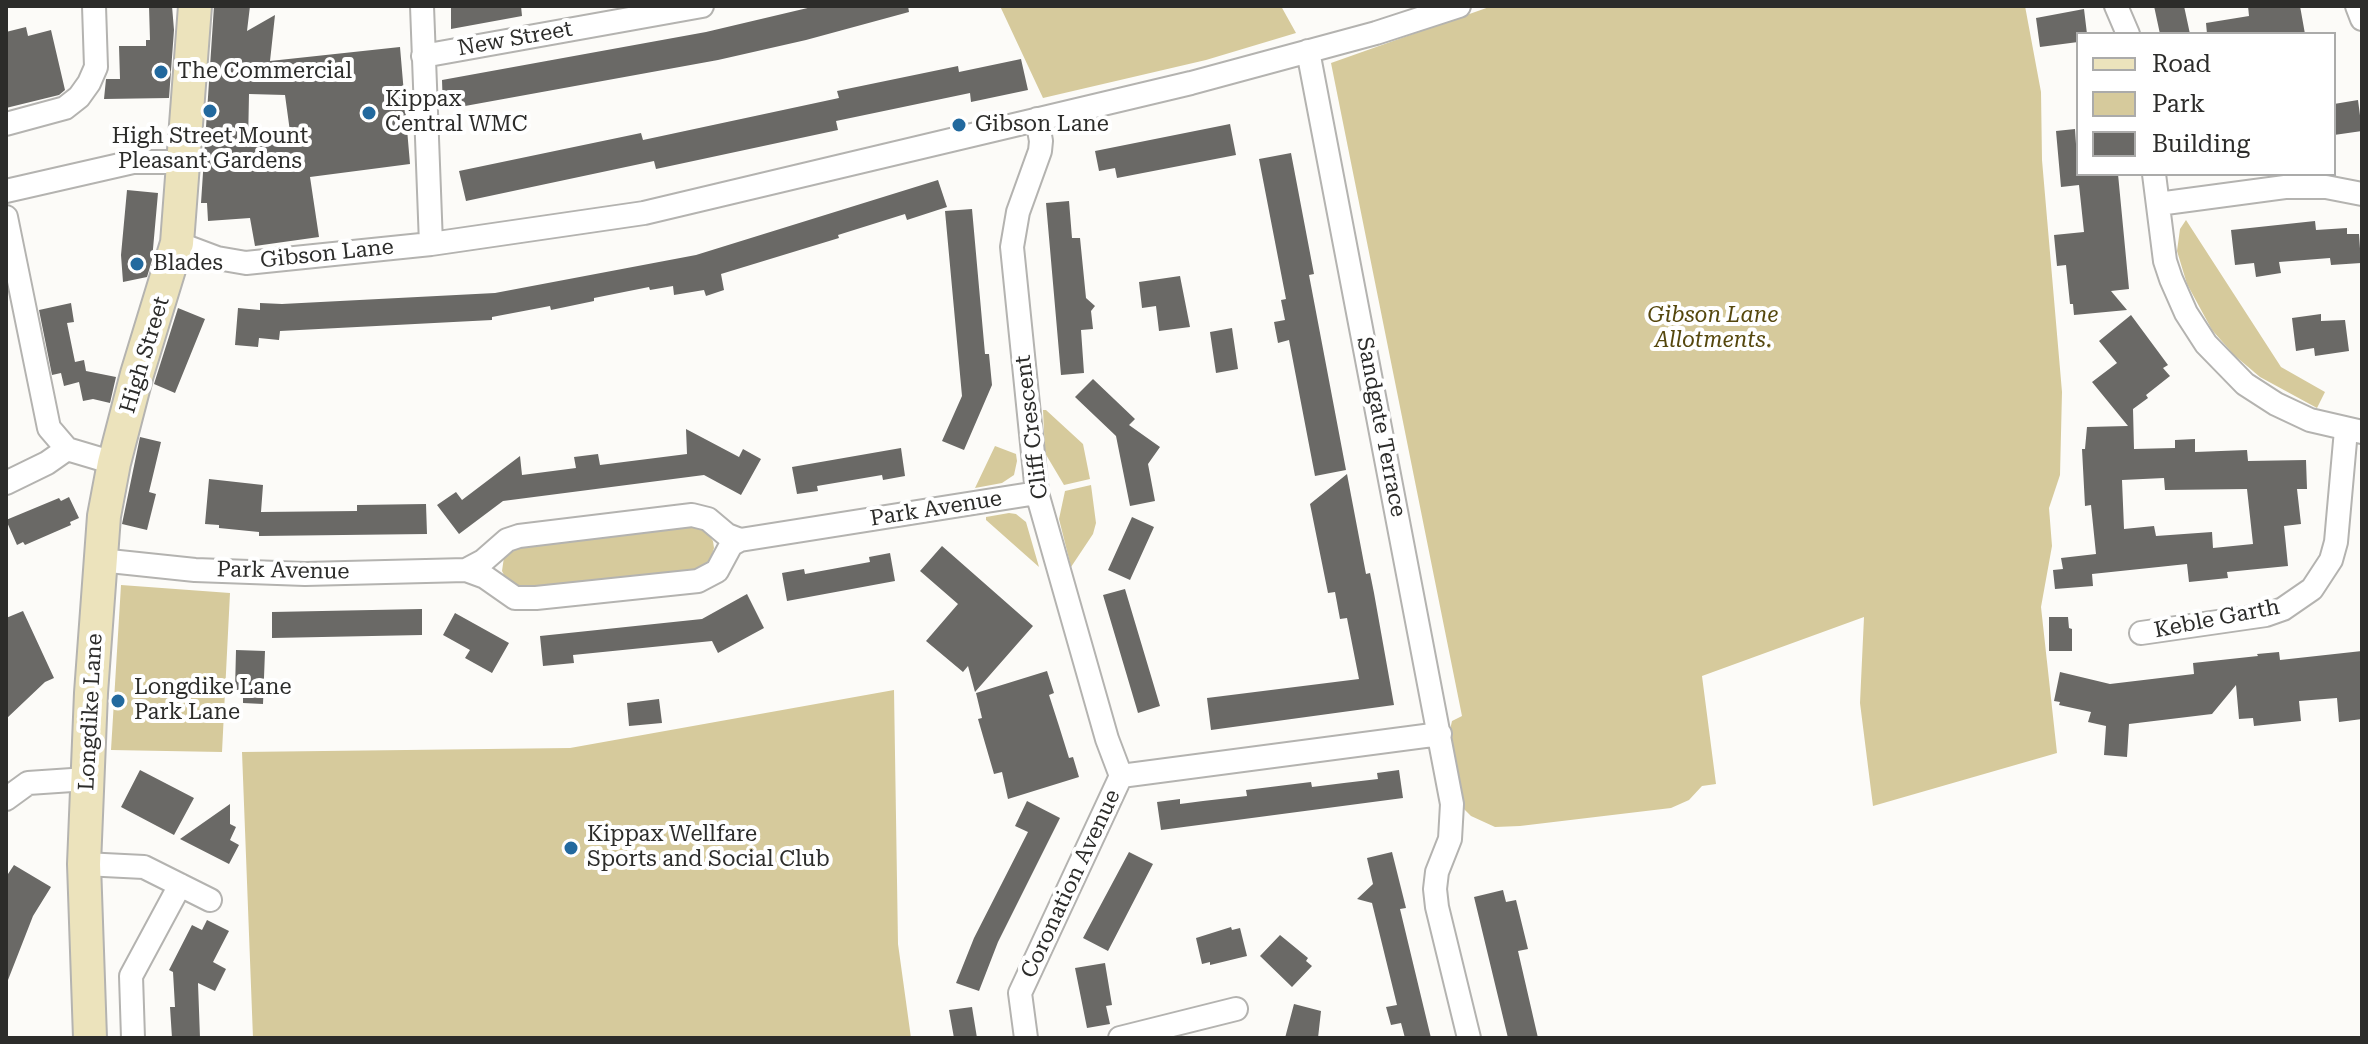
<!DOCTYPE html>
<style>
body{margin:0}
#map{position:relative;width:2368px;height:1044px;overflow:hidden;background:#fcfbf8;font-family:"Roboto Serif",serif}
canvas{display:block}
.frame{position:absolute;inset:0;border:8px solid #2c2c2a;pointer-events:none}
.legend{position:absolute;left:2076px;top:32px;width:260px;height:144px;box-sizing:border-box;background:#fff;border:2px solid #ababaa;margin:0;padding:10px 14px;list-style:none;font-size:24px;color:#2c2c2a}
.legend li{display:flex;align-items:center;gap:16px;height:40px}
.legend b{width:40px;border:2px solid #ababaa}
</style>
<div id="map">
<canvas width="2368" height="1044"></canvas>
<div class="frame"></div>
<ul class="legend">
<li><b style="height:10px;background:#ece3bc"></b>Road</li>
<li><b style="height:22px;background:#d6ca9c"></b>Park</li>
<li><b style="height:22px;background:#6a6966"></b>Building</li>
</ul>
</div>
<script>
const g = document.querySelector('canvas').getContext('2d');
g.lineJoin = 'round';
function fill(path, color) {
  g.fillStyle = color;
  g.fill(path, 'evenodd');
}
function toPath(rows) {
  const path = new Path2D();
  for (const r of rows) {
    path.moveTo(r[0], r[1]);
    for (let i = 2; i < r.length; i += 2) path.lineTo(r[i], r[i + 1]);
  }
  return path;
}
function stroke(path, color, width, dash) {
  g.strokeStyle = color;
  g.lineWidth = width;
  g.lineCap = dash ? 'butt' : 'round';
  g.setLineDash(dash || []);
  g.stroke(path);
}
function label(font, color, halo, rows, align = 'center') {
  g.font = font + ' "Roboto Serif",serif';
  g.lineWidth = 8;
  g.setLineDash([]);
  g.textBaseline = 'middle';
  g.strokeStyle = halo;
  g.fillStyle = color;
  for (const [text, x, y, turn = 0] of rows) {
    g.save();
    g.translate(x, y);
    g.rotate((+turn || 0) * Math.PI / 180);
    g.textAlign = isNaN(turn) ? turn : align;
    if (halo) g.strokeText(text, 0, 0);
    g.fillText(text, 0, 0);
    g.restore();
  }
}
fill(toPath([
 [1000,6,1281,6,1296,33,1206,60,1043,98],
 [1492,6,2025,6,2041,92,2042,160,2062,392,2060,475,2049,508,2052,546,2041,607,2057,753,1873,806,1860,703,1864,617,1702,676,1716,784,1702,786,1689,800,1671,808,1520,826,1495,827,1471,816,1464,809,1449,734,1452,721,1462,716,1331,63],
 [2186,220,2281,367,2325,392,2317,408,2260,377,2234,355,2212,330,2187,284,2177,251,2180,229],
 [1043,410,1046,410,1083,444,1090,479,1064,485,1045,453],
 [995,446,1016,454,1017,461,1014,475,1002,483,975,488],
 [1091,485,1096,523,1093,534,1071,567,1059,519,1065,491],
 [1009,513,1016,514,1026,522,1039,567,986,520,986,517],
 [691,526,705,530,713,541,714,548,710,561,699,569,522,588,515,587,505,577,502,571,504,557,508,551,520,545],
 [121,585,230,593,222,752,111,750],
 [894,690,898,944,911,1038,253,1038,242,752,570,748]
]), '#d6ca9c');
fill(toPath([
 [149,6,172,6,174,30,169,98,104,99,106,79,120,79,119,46,146,46,146,40,150,40],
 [214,6,250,6,247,31,275,15,270,61,400,47,410,164,310,177,319,237,255,246,250,218,208,221,207,203,201,203],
 [249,94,285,95,291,139,248,145],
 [451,6,521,6,522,16,451,29],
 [816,6,908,6,909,12,806,40,718,60,443,110,442,80,706,32],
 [2154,6,2184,6,2190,34,2160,34],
 [2248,6,2300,6,2305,34,2207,34,2206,23,2249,16],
 [2084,9,2087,34,2078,34,2078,42,2040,47,2036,18],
 [26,27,28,36,51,30,65,90,59,95,6,108,6,32],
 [1021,59,1028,90,971,102,970,93,836,121,838,130,656,169,654,161,466,201,459,171,641,133,643,140,839,98,837,91,958,66,959,72],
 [2358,100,2362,131,2334,135,2334,104],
 [1230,124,1236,155,1117,178,1115,168,1099,171,1095,151],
 [2075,129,2078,174,2118,174,2129,289,2111,291,2127,310,2074,315,2073,304,2070,304,2066,265,2057,266,2054,235,2084,232,2079,185,2061,187,2056,131],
 [1291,153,1314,274,1309,275,1346,470,1315,476,1289,340,1278,343,1274,322,1285,320,1281,300,1286,299,1259,159],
 [938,180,947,207,907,220,905,214,838,235,839,238,721,274,724,290,706,296,704,290,674,295,673,286,650,290,649,287,594,298,594,301,551,310,550,306,492,317,492,320,280,331,279,340,259,338,258,347,235,345,238,308,260,310,260,303,282,304,495,293,696,255],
 [127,190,158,193,152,260,147,277,123,282,121,255],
 [1069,201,1072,238,1080,238,1086,298,1095,306,1091,311,1093,329,1081,330,1084,373,1061,375,1046,203],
 [972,209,985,354,989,354,992,385,964,450,942,441,962,396,945,211],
 [2315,221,2316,230,2347,228,2347,234,2359,234,2361,263,2331,265,2330,258,2279,262,2281,273,2256,277,2254,263,2235,265,2231,230],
 [1180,276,1190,327,1159,331,1156,306,1142,308,1139,282],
 [71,303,74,322,67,323,75,362,84,360,86,371,116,377,110,403,93,399,83,401,79,382,64,386,61,373,52,375,39,310],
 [178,308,205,319,175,393,154,384],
 [2321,314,2321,321,2345,320,2349,351,2315,356,2314,348,2296,351,2292,318],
 [2131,315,2168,365,2163,368,2170,376,2146,395,2148,398,2133,409,2134,449,2175,448,2175,440,2195,439,2195,452,2247,450,2248,461,2306,460,2307,489,2297,489,2301,524,2284,526,2288,566,2227,572,2228,578,2189,582,2187,564,2092,574,2093,586,2055,589,2053,570,2063,569,2061,558,2096,554,2091,505,2085,506,2082,449,2085,449,2087,427,2128,426,2092,382,2117,363,2099,341],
 [2164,478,2165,490,2247,489,2253,544,2213,548,2212,532,2156,536,2154,526,2124,529,2122,480],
 [1232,328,1238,369,1216,373,1210,332],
 [1093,379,1135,419,1129,425,1160,447,1148,464,1155,501,1130,506,1116,436,1075,397],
 [686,429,739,457,743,449,761,459,741,495,704,475,503,501,459,534,437,505,456,492,462,500,520,456,522,475,576,468,574,457,598,454,600,465,687,454],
 [140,437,161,442,149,492,156,494,147,530,122,524],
 [901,448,905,476,883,480,882,475,817,486,818,491,797,494,792,467],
 [1347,474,1366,574,1370,573,1374,593,1394,705,1211,730,1207,698,1359,679,1347,618,1340,619,1335,592,1328,593,1310,504],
 [209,479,263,485,261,512,357,511,357,505,426,504,427,534,259,536,259,532,219,528,219,525,205,524],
 [69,497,79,518,70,522,71,525,25,545,23,542,17,545,6,520,59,498,61,501],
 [1132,517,1154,527,1130,580,1108,570],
 [942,546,1033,626,975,692,968,666,963,672,926,641,958,604,920,571],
 [890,553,895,581,787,601,782,573,804,569,805,574,870,562,869,557],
 [1125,589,1160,706,1138,713,1103,595],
 [747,594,764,628,718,653,712,641,573,655,574,663,543,666,540,636,702,619],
 [422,609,422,635,272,638,272,612],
 [23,611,54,678,45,682,6,719,6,618],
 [455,613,509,643,492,673,465,658,470,650,443,635],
 [2049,617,2068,617,2069,628,2072,629,2072,651,2049,651],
 [236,650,265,651,263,704,243,703,243,690,235,690],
 [2362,651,2362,719,2339,722,2337,698,2299,701,2301,721,2254,726,2253,718,2239,719,2236,685,2212,714,2129,724,2127,757,2104,755,2106,726,2088,722,2091,712,2059,705,2060,702,2054,701,2060,672,2110,684,2194,674,2193,663,2258,656,2257,654,2279,652,2280,660],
 [1047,671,1054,693,1049,695,1059,726,1069,758,1073,757,1079,777,1008,799,1002,772,994,774,978,719,982,718,976,693],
 [659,699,662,723,629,726,627,703],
 [140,770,194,798,174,835,121,807],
 [1399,770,1403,798,1161,830,1157,802,1180,799,1180,804,1203,801,1247,796,1246,790,1311,782,1312,787,1344,783,1378,779,1377,773],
 [1027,801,1060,818,998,942,979,991,956,983,974,938,1028,832,1015,826],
 [230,804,230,824,236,827,230,840,239,845,229,864,180,839],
 [1129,852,1153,864,1108,951,1083,938],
 [1392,852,1406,908,1400,909,1431,1038,1405,1038,1401,1023,1391,1025,1386,1007,1397,1005,1372,903,1357,899,1373,884,1367,858],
 [14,865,51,887,33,916,8,980,6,980,6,877],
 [1503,890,1506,902,1516,900,1528,949,1518,951,1538,1038,1508,1038,1474,897],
 [207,920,229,931,213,962,226,969,215,991,198,983,200,1038,172,1038,170,1007,175,1007,173,972,169,970,192,925,202,930],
 [1231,927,1232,930,1240,928,1247,956,1210,965,1210,962,1202,964,1196,938],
 [1280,935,1308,958,1306,961,1312,966,1292,987,1260,956],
 [1105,963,1112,1005,1106,1006,1110,1024,1087,1028,1075,968],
 [1294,1004,1321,1011,1318,1038,1285,1038],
 [972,1007,977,1038,954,1038,949,1010]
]), '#6a6966');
const minor = toPath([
 [422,6,431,244],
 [2116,6,2128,34],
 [2357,6,2362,19],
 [1308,51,1452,804,1450,839,1437,872,1435,889,1437,907,1469,1038],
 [423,56,702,6],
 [1037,119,1041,141,1040,151,1018,212,1012,247,1037,493,1107,739,1121,776],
 [6,124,65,108,79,97,89,83,96,67,94,6],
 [2154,174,2165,261,2171,279,2186,313,2206,344,2245,384,2276,404,2310,420,2362,432],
 [6,191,133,162,185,162],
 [2158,204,2285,187,2326,187,2362,194],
 [6,217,49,428,67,449,114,463],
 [177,243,217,258,246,263,431,244,644,213,1191,83,1376,33,1459,6],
 [6,483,47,463,67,449],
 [100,560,195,570,305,574,466,570,485,577,515,598,536,598,698,581,717,571,731,545,740,540,1037,493],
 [466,570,483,561,507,540,519,536,692,515,708,519,727,535,740,540],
 [2141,633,2266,615,2283,609,2312,589,2331,560,2336,542,2346,430],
 [1121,776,1440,734],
 [6,799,28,783,87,779],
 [84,864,144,867,210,900],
 [133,1038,131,976,180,885],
 [1026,1038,1020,993,1121,776],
 [1120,1038,1236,1009]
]);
const secondary = toPath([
 [90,1038,84,864,91,693,104,516,114,463,137,374,177,243,195,6]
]);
stroke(minor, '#b4b3b0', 26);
stroke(secondary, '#b4b3b0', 36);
stroke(minor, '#fff', 22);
stroke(secondary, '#ece3bc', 32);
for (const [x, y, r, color] of [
 [161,72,8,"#22699e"],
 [210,111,8,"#22699e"],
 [369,113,8,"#22699e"],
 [959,125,8,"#22699e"],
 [137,264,8,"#22699e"],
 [118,701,8,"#22699e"],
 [571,848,8,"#22699e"]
]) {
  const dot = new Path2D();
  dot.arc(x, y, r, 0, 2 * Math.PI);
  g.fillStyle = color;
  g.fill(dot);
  stroke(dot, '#fff', 3);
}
label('22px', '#2c2c2a', '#fff', [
 ["New Street",515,39,-10],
 ["Gibson Lane",327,254,-6],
 ["High Street",145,355,-73],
 ["Cliff Crescent",1032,427,-97],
 ["Sandgate Terrace",1381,427,79],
 ["Park Avenue",936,509,-9],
 ["Park Avenue",283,571,1],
 ["Keble Garth",2217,619,-11],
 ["Longdike Lane",91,712,-87],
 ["Coronation Avenue",1071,884,-65]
]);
label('22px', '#2c2c2a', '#fff', [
 ["The Commercial",177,72],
 ["Kippax",385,100],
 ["Central WMC",385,125],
 ["Gibson Lane",975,125],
 ["High Street Mount",210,137,"center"],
 ["Pleasant Gardens",210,162,"center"],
 ["Blades",153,264],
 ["Longdike Lane",134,688],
 ["Park Lane",134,713],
 ["Kippax Wellfare",587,835],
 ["Sports and Social Club",587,860]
], 'left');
label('italic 22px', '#55470d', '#fff', [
 ["Gibson Lane",1713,316],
 ["Allotments.",1713,341]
]);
</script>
